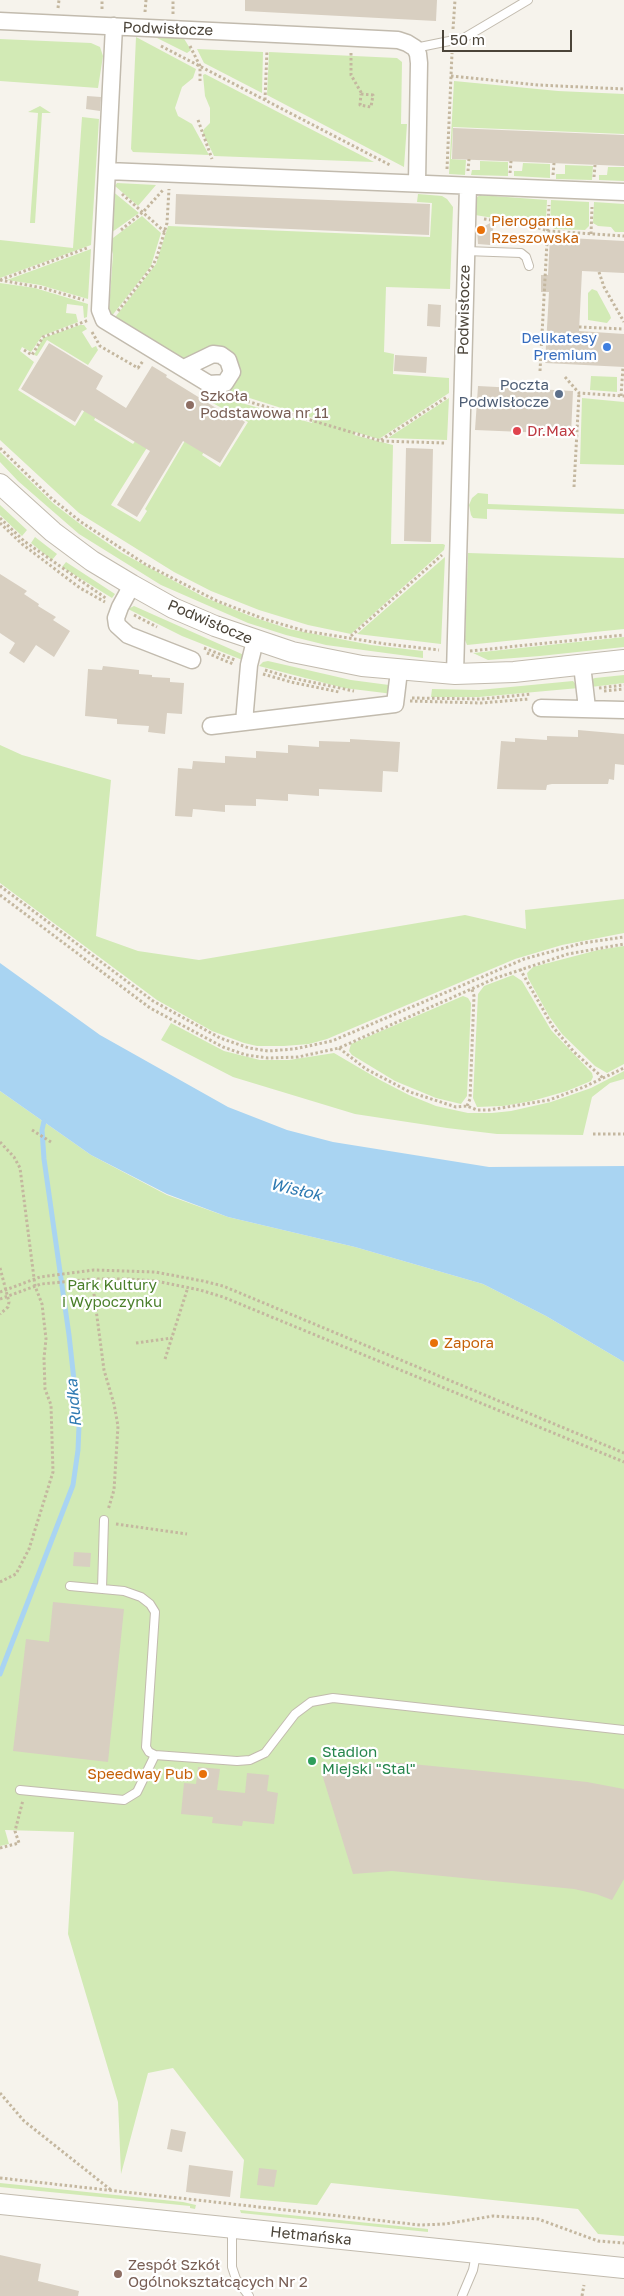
<!DOCTYPE html>
<meta charset="utf-8">
<style>
body{margin:0}
#map{position:relative;width:624px;height:2296px;overflow:hidden;background:#f6f3ec;font-family:"Golos Text",sans-serif}
canvas{display:block}
.scale{position:absolute;left:442px;top:30px;width:130px;height:22px;box-sizing:border-box;border:2px solid #4b4439;border-top:0;padding-left:6px;font-size:15px;line-height:18px;white-space:nowrap;color:#4b4439;-webkit-text-stroke:4px #fff;paint-order:stroke}
</style>
<div id="map">
<canvas width="624" height="2296"></canvas>
<div class="scale">50 m</div>
</div>
<script>
const g = document.querySelector('canvas').getContext('2d');
g.lineJoin = 'round';
function fill(path, color) {
  g.fillStyle = color;
  g.fill(path, 'evenodd');
}
function toPath(rows) {
  const path = new Path2D();
  for (const r of rows) {
    path.moveTo(r[0], r[1]);
    for (let i = 2; i < r.length; i += 2) path.lineTo(r[i], r[i + 1]);
  }
  return path;
}
function stroke(path, color, width, dash) {
  g.strokeStyle = color;
  g.lineWidth = width;
  g.lineCap = dash ? 'butt' : 'round';
  g.setLineDash(dash || []);
  g.stroke(path);
}
function label(font, color, halo, rows, align = 'center') {
  g.font = font + ' "Golos Text",sans-serif';
  g.lineWidth = 4.5;
  g.setLineDash([]);
  g.textBaseline = 'middle';
  g.strokeStyle = halo;
  g.fillStyle = color;
  for (const [text, x, y, turn = 0] of rows) {
    g.save();
    g.translate(x, y);
    g.rotate((+turn || 0) * Math.PI / 180);
    g.textAlign = isNaN(turn) ? turn : align;
    if (halo) g.strokeText(text, 0, 0);
    g.fillText(text, 0, 0);
    g.restore();
  }
}
fill(toPath([
 [153,36,183,37,191,50,187,53],
 [136,37,196,69,193,78,182,87,175,108,178,116,192,124,209,155,133,152,131,149],
 [0,39,91,43,100,47,103,56,98,88,0,81],
 [197,49,263,52,262,93,204,63],
 [269,52,397,58,402,62,401,124,407,124,404,167,267,95],
 [205,74,374,162,214,156,203,133,204,129,210,123,210,108,205,96,203,75],
 [454,81,558,91,624,94,624,134,453,127,451,159,466,160,465,175,449,174],
 [40,106,51,113,42,113,35,223,30,223,38,113,28,112],
 [82,117,99,119,91,245,0,278,0,240,73,248],
 [480,161,508,162,508,176,471,175,472,170,480,170],
 [523,163,550,164,550,178,514,176,514,171,522,171],
 [565,165,593,166,592,180,556,179,556,174,565,174],
 [608,167,624,167,624,181,599,180,599,175,607,175],
 [117,183,156,185,138,206,115,186],
 [111,190,139,213,108,235],
 [418,194,442,196,447,199,453,207,450,289,386,287,384,352,394,354,393,374,449,378,449,393,379,439,355,432,354,435,393,445,391,544,443,544,445,545,444,550,351,634,308,625,259,610,211,591,174,572,79,513,0,440,0,283,35,288,88,304,87,317,84,318,83,306,67,304,66,313,76,314,78,322,42,336,31,352,22,347,20,351,34,362,18,390,75,426,91,400,102,406,94,420,133,444,142,432,153,438,111,505,140,522,147,511,145,509,189,434,208,446,202,455,220,467,248,422,205,399,210,394,312,423,313,418,221,389,231,358,184,361,113,320,156,264,168,226,430,237,432,203,417,202],
 [480,195,547,200,546,221,544,223,512,221,475,215,476,198],
 [551,200,589,202,589,226,585,230,554,229,550,224],
 [594,202,624,204,624,232,615,232,611,227,598,226,593,223],
 [142,216,161,233,151,266,111,317,109,309,113,254,109,241],
 [91,249,88,299,40,285,7,280],
 [592,289,597,291,610,315,611,318,607,323,588,320,588,293],
 [80,325,84,325,87,329,82,332,92,348,96,346,98,350,88,365,47,340,37,356,34,355,43,338],
 [591,376,617,377,617,392,590,390],
 [449,398,447,440,388,438],
 [582,398,624,402,624,465,580,464],
 [0,452,54,504,84,527,122,553,204,597,250,616,289,629,371,645,423,651,423,658,326,645,286,635,248,623,161,585,79,534,18,481,0,462],
 [478,493,488,494,488,504,624,509,624,514,487,509,487,519,473,518,471,515,469,505,472,498],
 [0,505,27,530,22,536,0,515],
 [35,537,57,554,52,560,31,543],
 [468,553,624,558,624,629,467,645,465,640],
 [445,557,441,644,357,634],
 [66,562,115,594,112,598,62,567],
 [134,606,244,655,245,661,182,636,128,609],
 [624,637,624,647,540,656,488,660,473,653],
 [268,661,351,680,389,685,393,694,344,688,259,666,263,662],
 [624,675,624,683,591,687,592,679,595,678],
 [573,681,579,688,479,697,431,697,432,689,479,690],
 [0,745,22,755,111,780,96,936,138,951,199,960,465,915,526,929,525,910,624,899,624,933,562,945,515,959,327,1039,309,1044,284,1046,257,1046,244,1043,212,1031,157,1000,0,883],
 [624,946,624,1064,607,1073,595,1066,562,1034,549,1016,528,978,527,973,533,967,598,950],
 [513,975,522,981,551,1030,592,1073,593,1077,591,1081,567,1091,532,1101,503,1106,477,1107,473,1098,478,994,484,986],
 [463,996,468,998,471,1003,467,1096,461,1104,436,1098,395,1081,352,1055,349,1051,351,1044],
 [171,1023,224,1051,260,1060,289,1060,334,1053,380,1080,409,1095,436,1106,468,1113,492,1113,511,1111,551,1102,591,1088,624,1071,624,1079,610,1083,592,1097,583,1135,497,1134,447,1128,355,1114,233,1077,161,1040],
 [0,1091,91,1155,167,1195,228,1217,355,1247,483,1284,546,1316,624,1362,624,2236,598,2234,578,2209,341,2184,331,2183,317,2205,240,2198,244,2160,173,2068,148,2073,121,2174,118,2102,68,1934,74,1832,5,1830,9,1844,0,1846],
 [0,2183,183,2202,196,2205,195,2209,190,2208,190,2206,0,2187],
 [240,2210,428,2229,428,2232,241,2213]
]), '#d2eab5');
fill(toPath([
 [0,963,100,1035,228,1107,287,1130,333,1142,489,1167,624,1166,624,1362,546,1316,483,1284,355,1247,228,1217,167,1194,91,1155,0,1091]
]), '#a9d4f2');
stroke(toPath([
 [0,1674,73,1485,78,1450,79,1426,69,1335,44,1159,42,1130,44,1121]
]), '#a9d4f2', 5);
fill(toPath([
 [245,0,437,0,436,21,245,11],
 [87,96,101,97,100,111,86,109],
 [453,128,624,135,624,166,452,159],
 [176,194,430,204,429,235,175,224],
 [494,221,493,231,503,242,490,242,490,245,478,244,477,230],
 [550,237,624,241,624,273,582,271,579,331,624,334,624,367,545,363,549,292,541,292,541,275,548,275],
 [428,304,441,305,440,327,427,326],
 [49,343,103,376,96,389,126,408,152,366,167,375,166,377,229,416,231,413,245,422,220,463,183,441,137,517,117,505,150,451,82,410,75,422,21,389],
 [395,355,427,357,426,373,394,371],
 [478,386,573,391,571,434,475,430],
 [406,448,433,449,431,542,404,541],
 [0,574,27,591,24,594,39,604,38,606,56,617,53,620,70,631,54,657,36,645,24,663,9,653,15,643,0,633],
 [103,666,139,670,139,674,152,675,152,677,170,678,170,682,184,683,182,714,167,713,165,734,148,732,149,726,117,724,117,719,85,716,88,669,102,670],
 [578,730,624,734,624,765,615,764,614,780,609,779,608,784,552,784,547,785,546,790,497,789,501,741,515,742,515,738,547,740,547,736,578,737],
 [350,739,400,742,398,772,383,771,382,792,319,789,319,796,288,794,288,801,256,799,256,806,225,805,225,812,193,809,192,817,175,816,178,768,192,769,193,761,225,763,225,756,256,758,256,751,288,753,288,745,319,747,319,741,350,742],
 [74,1552,91,1553,90,1567,73,1566],
 [53,1602,124,1609,108,1762,13,1751,26,1639,49,1642],
 [362,1763,402,1763,513,1774,587,1782,624,1789,624,1879,612,1900,596,1894,574,1889,392,1871,353,1874,321,1771],
 [198,1767,220,1769,217,1790,245,1793,247,1773,269,1775,267,1791,278,1793,274,1824,243,1821,242,1826,212,1823,213,1817,181,1814,184,1783,196,1784],
 [171,2129,186,2132,182,2152,167,2149],
 [189,2165,233,2171,230,2197,186,2192],
 [259,2168,277,2170,274,2187,257,2185],
 [0,2255,41,2264,38,2281,79,2291,78,2296,0,2296]
]), '#d8cfc1');
const service = toPath([
 [415,48,464,38,528,0],
 [466,251,521,253,526,257,529,266],
 [70,1586,124,1591,141,1597,150,1604,155,1612,146,1747,149,1752,155,1755,237,1761,250,1760,265,1753,295,1714,311,1702,333,1698,624,1730],
 [102,1589,104,1520],
 [20,1790,124,1800,137,1792,155,1755],
 [232,2228,232,2267,236,2279,249,2296],
 [462,2296,473,2270,476,2254]
]);
const minor = toPath([
 [0,21,318,36,398,40,407,43,415,48,418,54,419,63,417,182],
 [114,26,100,310,104,320,209,384,225,383,232,372,228,360,221,355,213,354,184,368],
 [107,171,624,192],
 [132,585,120,607,116,618,117,625,128,635,192,660],
 [582,665,587,708],
 [455,674,468,186],
 [541,708,624,710],
 [244,722,249,665,255,641],
 [211,726,395,704,399,671]
]);
const tertiary = toPath([
 [0,484,53,532,92,561,132,585,173,608,215,626,292,652,362,666,455,674,514,672,624,660],
 [0,2204,624,2268]
]);
stroke(service, '#c2bbae', 10);
stroke(minor, '#c2bbae', 19);
stroke(tertiary, '#c2bbae', 22);
stroke(toPath([
 [58,8,59,0],
 [102,9,102,0],
 [145,12,146,0],
 [173,14,173,0],
 [453,29,455,0],
 [161,46,390,165],
 [190,46,200,66,200,81],
 [351,53,351,75,362,94],
 [451,76,538,85,624,89],
 [361,94,373,95,371,107,360,105,361,94],
 [265,100,267,50],
 [198,120,212,159],
 [447,169,452,53],
 [468,171,469,159],
 [510,173,511,161],
 [553,175,554,163],
 [594,177,595,165],
 [122,194,165,232],
 [484,219,533,226,548,231,624,236],
 [121,230,144,211,163,190],
 [591,234,592,207],
 [599,272,604,287,624,322],
 [0,280,87,248],
 [0,280,43,288,84,300],
 [118,311,152,267,157,257,167,223,169,189],
 [579,327,624,329],
 [92,332,100,346,138,368,143,361],
 [24,350,32,355,43,337,89,320],
 [540,371,549,205],
 [565,377,579,393,624,396],
 [621,396,623,367],
 [233,397,381,441,445,443],
 [381,440,447,397],
 [0,448,51,498,81,522,145,564,217,601,264,619,305,631,386,644,439,650],
 [574,487,579,393],
 [0,518,24,541,107,599],
 [0,523,22,544,80,588,105,602],
 [134,615,157,627],
 [351,636,442,555],
 [204,648,235,660],
 [470,651,624,635],
 [207,653,233,664],
 [265,670,292,678,354,691],
 [263,674,291,682,339,692],
 [599,688,624,685],
 [604,691,624,689],
 [412,698,481,699,531,694],
 [410,701,481,703,529,699],
 [0,886,153,1001,220,1038,249,1048,268,1051,294,1049,332,1041,524,959,583,943,624,937],
 [0,895,150,1008,223,1047,246,1055,268,1058,298,1057,339,1048,496,978,568,954,624,944],
 [520,969,553,1027,574,1052,603,1078],
 [339,1048,366,1069,410,1092,456,1107,467,1106,477,1110,489,1110,549,1100,584,1087,624,1068],
 [467,1106,470,1099,474,996,472,989],
 [32,1130,51,1142],
 [593,1134,624,1134],
 [0,1142,14,1157,20,1168,35,1286,42,1304,46,1339,44,1358,45,1389,51,1405,53,1472,29,1549,16,1574,0,1582],
 [0,1268,9,1302,8,1307,0,1314],
 [92,1279,104,1370,114,1404,118,1426,114,1490,108,1510],
 [0,1292,40,1277,94,1270,155,1272,203,1281,223,1286,624,1453],
 [0,1299,41,1284,92,1279,129,1279,156,1281,200,1290,223,1297,624,1462],
 [136,1343,172,1338],
 [165,1359,188,1287],
 [116,1524,187,1534],
 [0,1848,19,1843,15,1831,23,1800],
 [0,2093,24,2121,111,2190],
 [0,2178,420,2225,445,2224,493,2216,538,2219,598,2241,624,2243],
 [582,2296,584,2285]
]), '#c4b79f', 3, [2.5, 2.5]);
stroke(service, '#fff', 8);
stroke(minor, '#fff', 16);
stroke(tertiary, '#fff', 20);
for (const [x, y, r, color] of [
 [481,230,5,"#e8710a"],
 [607,347,5,"#3f7fe0"],
 [559,394,5,"#5c6f8a"],
 [190,405,5,"#8d6e63"],
 [517,431,5,"#e0444e"],
 [434,1343,5,"#e8710a"],
 [312,1761,5,"#2e9e5b"],
 [203,1774,5,"#e8710a"],
 [118,2274,5,"#8d6e63"]
]) {
  const dot = new Path2D();
  dot.arc(x, y, r, 0, 2 * Math.PI);
  g.fillStyle = color;
  g.fill(dot);
  stroke(dot, '#fff', 2);
}
label('15px', '#4b4439', '#fff', [
 ["Podwisłocze",168,29,2],
 ["Podwisłocze",464,310,-89],
 ["Podwisłocze",210,622,23],
 ["Hetmańska",311,2236,6]
]);
label('15px', '#c56008', '#fff', [
 ["Pierogarnia",491,221],
 ["Rzeszowska",491,238],
 ["Zapora",444,1343],
 ["Speedway Pub",193,1774,"right"]
], 'left');
label('15px', '#366cbe', '#fff', [
 ["Delikatesy",597,338],
 ["Premium",597,355]
], 'right');
label('15px', '#4e5e75', '#fff', [
 ["Poczta",549,385],
 ["Podwisłocze",549,402]
], 'right');
label('15px', '#785e54', '#fff', [
 ["Szkoła",200,396],
 ["Podstawowa nr 11",200,413],
 ["Zespół Szkół",128,2265],
 ["Ogólnokształcących Nr 2",128,2282]
], 'left');
label('15px', '#be3a42', '#fff', [
 ["Dr.Max",527,431]
], 'left');
label('15px', '#4a7f2a', '#fff', [
 ["Park Kultury",112,1285],
 ["i Wypoczynku",112,1302]
]);
label('15px', '#27864d', '#fff', [
 ["Stadion",322,1752],
 ["Miejski \"Stal\"",322,1769]
], 'left');
label('italic 16px', '#2e7ab2', '#fff', [
 ["Wisłok",296,1190,13],
 ["Rudka",74,1403,-95]
]);
</script>
